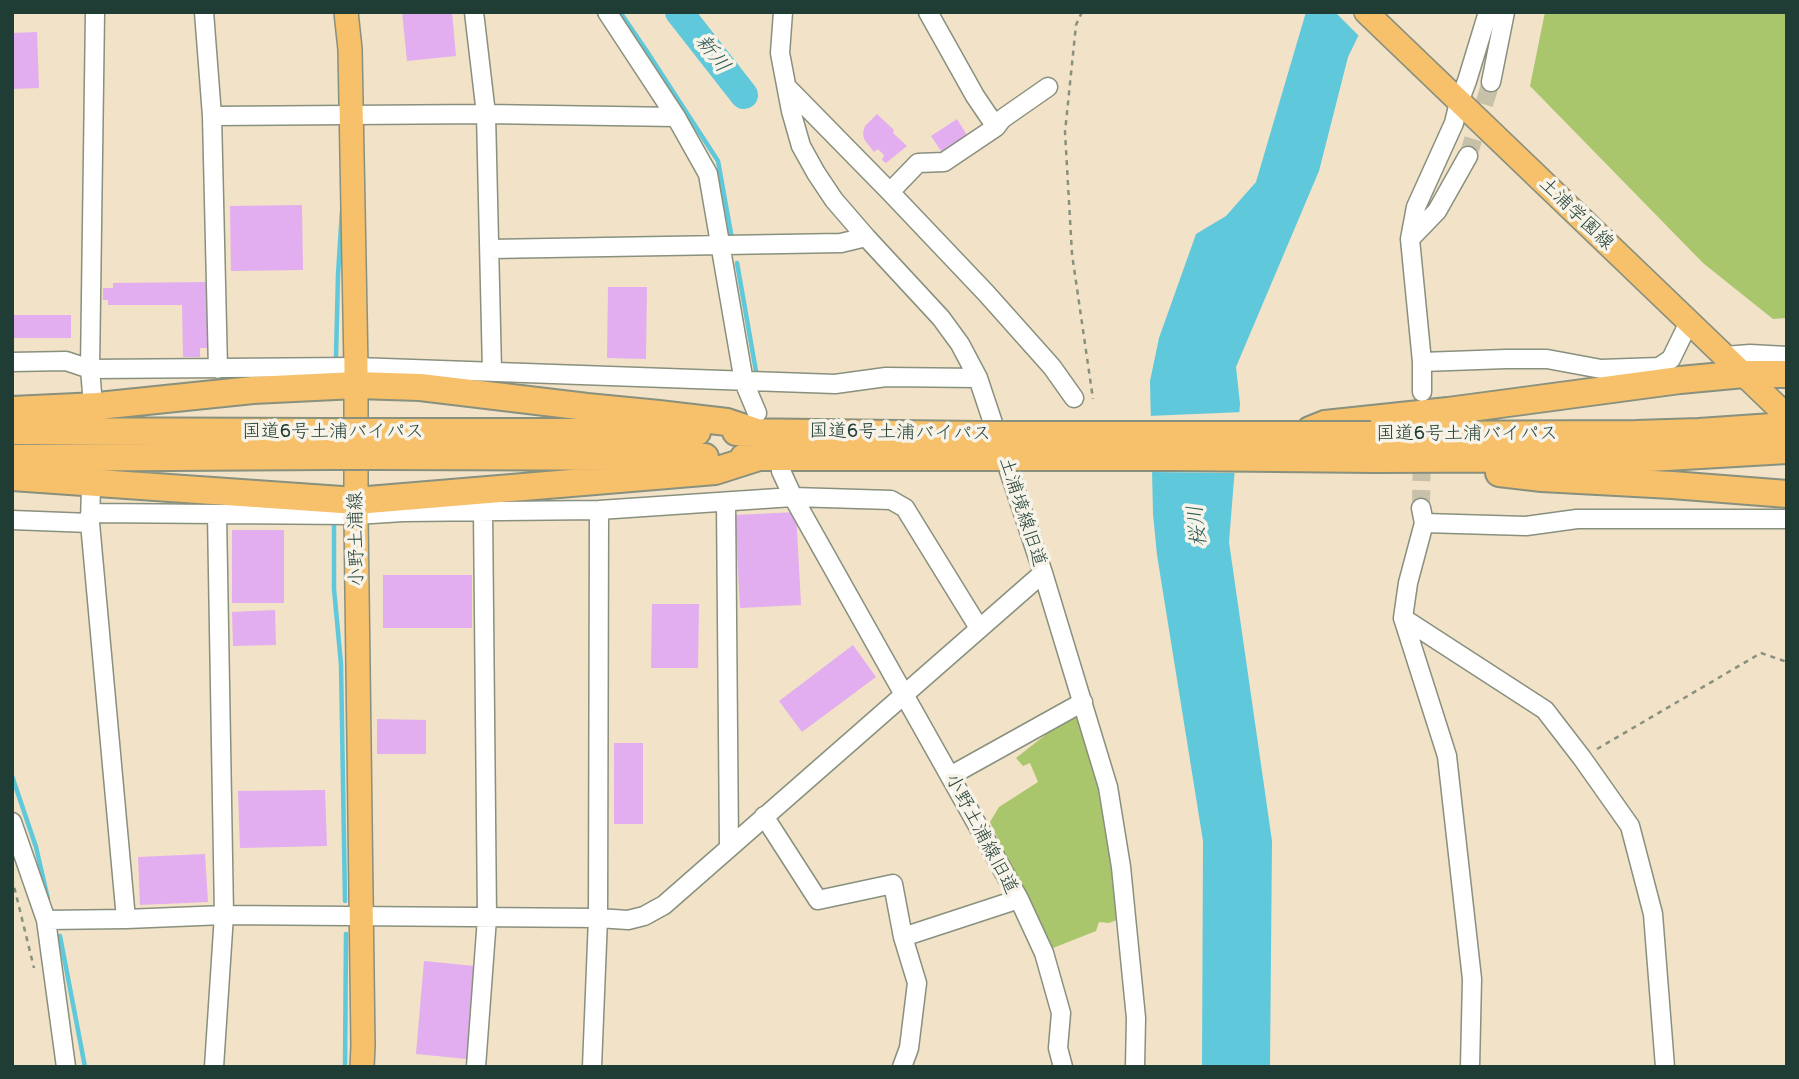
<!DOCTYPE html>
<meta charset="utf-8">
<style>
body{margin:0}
#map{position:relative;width:1799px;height:1079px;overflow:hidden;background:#f2e2c7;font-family:Pangolin,sans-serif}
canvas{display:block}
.frame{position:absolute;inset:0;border:14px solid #1f3d34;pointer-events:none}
</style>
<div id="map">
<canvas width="1799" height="1079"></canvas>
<div class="frame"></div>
</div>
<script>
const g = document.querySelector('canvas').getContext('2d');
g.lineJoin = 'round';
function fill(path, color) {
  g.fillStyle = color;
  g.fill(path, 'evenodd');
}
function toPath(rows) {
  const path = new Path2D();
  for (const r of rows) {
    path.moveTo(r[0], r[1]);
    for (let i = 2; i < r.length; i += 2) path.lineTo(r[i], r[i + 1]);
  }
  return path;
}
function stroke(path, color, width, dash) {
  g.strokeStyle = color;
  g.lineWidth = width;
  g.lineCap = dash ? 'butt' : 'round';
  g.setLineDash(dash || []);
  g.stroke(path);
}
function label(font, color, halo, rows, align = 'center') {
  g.font = font + ' Pangolin,"Klee One",sans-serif';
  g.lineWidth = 7;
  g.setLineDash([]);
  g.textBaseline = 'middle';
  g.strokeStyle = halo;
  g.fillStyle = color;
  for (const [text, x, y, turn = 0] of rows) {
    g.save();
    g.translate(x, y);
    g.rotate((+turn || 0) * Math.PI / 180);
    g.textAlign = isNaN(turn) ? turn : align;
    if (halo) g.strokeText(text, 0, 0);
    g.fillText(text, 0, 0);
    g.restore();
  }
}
fill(toPath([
 [1545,12,1787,12,1787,318,1773,319,1703,263,1530,86],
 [1081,707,1103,788,1119,919,1109,923,1099,922,1096,931,1048,950,990,822,999,807,1038,782,1030,763,1023,766,1016,758]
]), '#a9c66d');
fill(toPath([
 [1306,12,1370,12,1348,57,1319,171,1236,367,1240,404,1229,542,1272,841,1270,1067,1202,1067,1203,841,1157,555,1153,514,1150,381,1159,338,1196,234,1226,216,1256,182]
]), '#5fc8da');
fill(toPath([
 [1335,12,1374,12,1361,38],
 [1243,412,1238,473,1149,472,1148,416]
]), '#f2e2c7');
stroke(toPath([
 [620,12,646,50,718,161,732,239],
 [737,263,757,377],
 [336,357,338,275,342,211],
 [334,524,334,589,341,664,345,901],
 [12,776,36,847,48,899],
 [60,936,85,1067],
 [345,1067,346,934]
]), '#5fc8da', 4.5);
stroke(toPath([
 [679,12,744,95]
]), '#5fc8da', 28);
fill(toPath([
 [402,12,452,12,456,56,407,61],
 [37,32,39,88,12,89,12,33],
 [877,114,894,130,893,133,907,146,886,163,882,160,884,155,878,149,874,152,864,139,863,133,865,126],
 [957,119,967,135,951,146,953,148,943,154,931,136],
 [302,205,303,270,231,271,230,206],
 [208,282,208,348,200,348,200,357,183,357,182,305,108,305,108,300,103,300,103,288,113,288,113,283],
 [608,287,647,287,646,359,607,358],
 [14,315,71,315,71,338,14,338],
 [796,512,801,605,740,608,735,515],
 [232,530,284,530,284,603,232,603],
 [383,575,472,575,472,628,383,628],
 [652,604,699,604,698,668,651,668],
 [275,610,276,645,233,646,232,612],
 [853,645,876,677,802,732,779,701],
 [377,719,426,720,426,754,377,754],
 [614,743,643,743,643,824,614,824],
 [325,790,327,846,240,848,238,791],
 [205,854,208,902,140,905,138,857],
 [424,961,475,966,467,1059,416,1054]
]), '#e2aeef');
stroke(toPath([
 [1468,156,1491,82],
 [1421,508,1422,448]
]), '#c8c1aa', 18, [18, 9]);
const minor = toPath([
 [204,12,212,116,218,369],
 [474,12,486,114,492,371],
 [607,12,676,117,708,174,744,382,757,413],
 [783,12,780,53,791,111,801,146,816,173,834,200,866,237,941,318,960,344,978,378,1043,573,1108,787,1121,867,1136,1018,1135,1067],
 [928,12,975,96,996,127],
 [1491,82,1505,12],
 [787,87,890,192,986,293,1052,367,1074,398],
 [212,116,486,114,676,117],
 [890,192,918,163,944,162,996,127,1002,119,1048,87],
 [1410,239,1437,211,1468,156],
 [490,249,841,243,866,237],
 [1725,356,1750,354,1787,356],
 [12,362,66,361,90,369,356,367,835,384,886,377,978,378],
 [1422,362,1506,359,1547,359,1601,369,1659,367,1671,359,1689,322],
 [1422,392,1422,362,1410,239,1416,207,1454,123,1459,102,1467,81,1488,12],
 [92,393,90,369,95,12],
 [781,471,793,497,1019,899,903,937,917,983,909,1048,902,1067],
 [91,487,90,523,126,919],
 [726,502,729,847],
 [1421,508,1424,523,1408,583,1403,618,1447,756,1472,979,1470,1067],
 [90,513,356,515,403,512,599,510,793,497,891,500,905,508,979,628],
 [12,520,90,523],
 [1424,523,1526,526,1577,519,1787,519],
 [1403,618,1545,710,1582,758,1630,826,1653,914,1665,1067],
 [950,776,1083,702],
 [764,816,818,900,893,884,903,937],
 [12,822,46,920,66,1067],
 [1019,899,1044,953,1061,1013,1058,1048,1063,1067],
 [46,920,126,919,224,915,598,918,628,920,644,916,664,905,1043,573],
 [214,1067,224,915,217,514],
 [476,1067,487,918,483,511],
 [592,1067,598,918,599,510]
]);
const major = toPath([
 [346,12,350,49,356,367,356,515,363,1046,362,1067],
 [1366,12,1787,416]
]);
const highway = toPath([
 [12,410,98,406,253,390,356,385,420,387,587,407,659,414,727,422,754,431],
 [1310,430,1325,424,1448,411,1680,380,1744,374,1787,374],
 [12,431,327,432],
 [379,432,697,432],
 [736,432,979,435],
 [1371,435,1636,434,1699,432,1787,426],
 [379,456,705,457],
 [744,457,980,457],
 [12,458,328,456],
 [1375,459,1649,458,1787,450],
 [1499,473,1542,478,1672,485,1787,494],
 [12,477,356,501,715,471,759,457]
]);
stroke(minor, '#88907e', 21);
stroke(major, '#88907e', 26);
stroke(highway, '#88907e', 30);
stroke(toPath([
 [1082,12,1076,25,1065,132,1072,254,1093,399],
 [1597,749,1761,653,1787,662],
 [12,878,34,968]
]), '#88907e', 2.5, [5, 5]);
stroke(minor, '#fff', 18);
stroke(major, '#f7c06b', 23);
stroke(highway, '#f7c06b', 26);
const highwayBridge = toPath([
 [327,432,379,432],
 [979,435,1371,435],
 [328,456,379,456],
 [980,457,1176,457,1375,459]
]);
stroke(highwayBridge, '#88907e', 30, []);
stroke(highwayBridge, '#f7c06b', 26);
label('19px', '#1f3d34', '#f7f3e8', [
 ["土浦学園線",1576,214,44],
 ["国道6号土浦バイパス",333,432],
 ["国道6号土浦バイパス",900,433,1],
 ["国道6号土浦バイパス",1467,434],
 ["土浦境線旧道",1022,512,72],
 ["小野土浦線",357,539,-91],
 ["小野土浦線旧道",981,834,62]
]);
label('italic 21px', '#2c5955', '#f7f3e8', [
 ["新川",712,54,52],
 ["桜川",1198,526,-96]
]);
</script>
